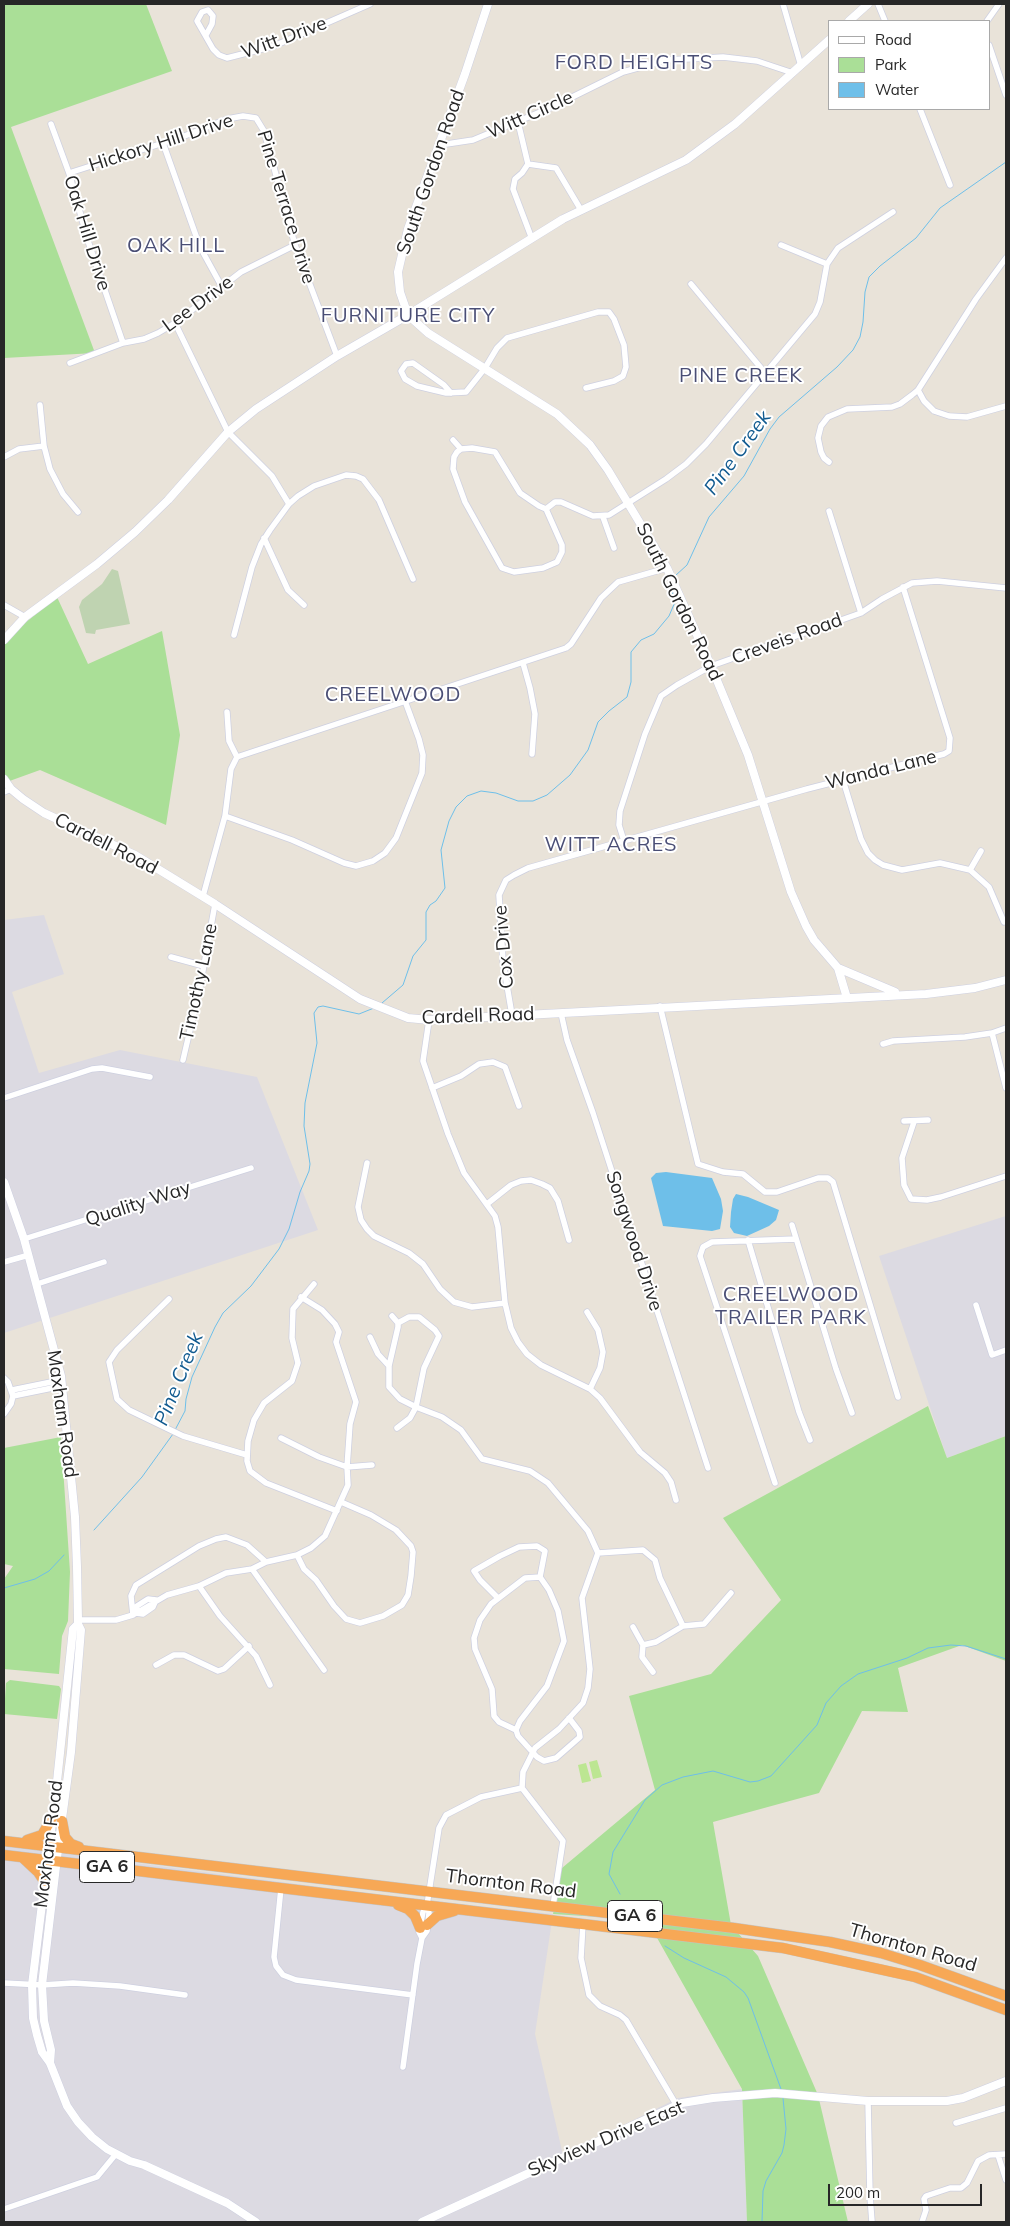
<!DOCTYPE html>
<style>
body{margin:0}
#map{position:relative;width:1010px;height:2226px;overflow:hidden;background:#e9e3d9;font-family:Mulish,sans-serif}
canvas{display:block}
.frame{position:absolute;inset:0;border:5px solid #272727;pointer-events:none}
.legend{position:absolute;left:828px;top:20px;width:162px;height:90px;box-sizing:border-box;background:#fff;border:1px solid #a9a9a9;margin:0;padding:6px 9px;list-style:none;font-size:15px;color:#272727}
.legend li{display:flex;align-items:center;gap:10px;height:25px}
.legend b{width:25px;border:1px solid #a9a9a9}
.scale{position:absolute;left:828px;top:2184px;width:154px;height:22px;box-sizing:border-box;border:2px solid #272727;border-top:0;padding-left:6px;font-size:15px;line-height:18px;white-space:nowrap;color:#272727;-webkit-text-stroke:4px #fff;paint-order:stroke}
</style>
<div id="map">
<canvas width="1010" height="2226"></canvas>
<div class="frame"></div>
<ul class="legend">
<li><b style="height:6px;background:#fff"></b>Road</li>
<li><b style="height:14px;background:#aadf97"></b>Park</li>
<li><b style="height:14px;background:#6ebfe9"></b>Water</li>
</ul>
<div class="scale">200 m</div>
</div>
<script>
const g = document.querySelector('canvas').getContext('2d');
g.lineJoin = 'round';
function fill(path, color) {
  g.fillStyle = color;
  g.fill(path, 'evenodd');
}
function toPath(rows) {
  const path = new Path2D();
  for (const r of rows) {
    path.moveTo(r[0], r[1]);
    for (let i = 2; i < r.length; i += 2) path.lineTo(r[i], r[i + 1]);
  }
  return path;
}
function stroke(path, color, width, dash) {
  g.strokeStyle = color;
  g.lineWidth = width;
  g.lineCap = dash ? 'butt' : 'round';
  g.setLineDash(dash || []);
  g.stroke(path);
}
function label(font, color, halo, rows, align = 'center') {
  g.font = font + ' Mulish,sans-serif';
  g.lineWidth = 4;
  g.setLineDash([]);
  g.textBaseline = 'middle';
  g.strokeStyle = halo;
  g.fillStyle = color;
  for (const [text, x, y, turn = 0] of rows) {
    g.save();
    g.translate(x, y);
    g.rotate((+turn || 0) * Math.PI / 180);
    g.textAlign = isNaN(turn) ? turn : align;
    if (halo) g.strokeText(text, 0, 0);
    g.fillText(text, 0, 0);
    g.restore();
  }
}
fill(toPath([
 [44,915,64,974,12,992,39,1073,120,1050,257,1077,318,1230,4,1333,4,920],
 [1006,1216,1006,1436,947,1458,879,1256],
 [4,1846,413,1899,553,1914,535,2034,563,2155,678,2098,742,2089,747,2222,4,2222]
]), '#dcdae2');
fill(toPath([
 [4,4,146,4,172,71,11,127,95,353,4,358],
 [57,597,88,664,162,631,180,735,166,825,40,770,4,783,4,640],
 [928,1406,947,1458,1006,1436,1006,1661,962,1645,898,1668,908,1712,862,1711,819,1793,713,1822,731,1925,758,1956,818,2095,848,2222,747,2222,742,2089,647,1920,553,1914,562,1868,655,1790,629,1696,711,1674,781,1600,723,1518],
 [61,1437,70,1572,68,1621,62,1636,59,1674,4,1669,4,1579,13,1566,4,1564,4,1448],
 [10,1680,59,1686,61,1689,57,1719,4,1714,6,1683]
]), '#aadf97');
fill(toPath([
 [112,569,118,571,130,624,96,630,95,634,86,633,79,607,82,600,102,584]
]), '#bfd3b1');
fill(toPath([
 [597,1760,602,1777,593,1779,589,1762],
 [586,1763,591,1781,582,1783,578,1765]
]), '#bce692');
fill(toPath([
 [666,1172,712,1178,721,1199,723,1211,720,1229,712,1231,663,1226,651,1178,656,1173],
 [736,1194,748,1197,779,1210,776,1220,769,1226,747,1236,734,1233,730,1227,731,1212,733,1199]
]), '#6ebfe9');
stroke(toPath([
 [675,576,687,565,709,517,744,476,770,429,779,417,837,367,853,350,860,337,863,322,865,292,869,277,880,266,916,238,940,208,1006,162],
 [382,1003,403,985,413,956,426,940,426,912,430,905,436,901,445,888,441,850,449,821,456,807,467,796,481,791,496,793,518,801,533,801,547,795,570,775,588,750,598,722,609,711,627,697,631,682,631,652,641,640,654,634,669,616,675,602,669,583],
 [175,1430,185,1411,186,1399,192,1377,215,1327,223,1313,251,1286,279,1249,289,1229,300,1192,309,1171,310,1164,304,1126,305,1103,317,1043,314,1013,318,1007,323,1006,359,1014,374,1008],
 [94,1530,142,1477,173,1434],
 [4,1588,35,1579,49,1571,64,1555],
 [620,1894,609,1874,613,1852,645,1800,662,1785,683,1777,713,1771,750,1782,758,1781,771,1776,817,1725,826,1703,841,1686,858,1674,907,1658,928,1648,951,1645,966,1646,1006,1659],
 [665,1946,684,1958,726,1977,744,1992,748,1998,781,2089],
 [762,2222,763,2191,766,2181,782,2153,784,2145,786,2129,783,2098]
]), '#6ebfe9', 1);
const street = toPath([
 [783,4,801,66],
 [878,4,885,21],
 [987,21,999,4],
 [206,35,212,24,213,16,208,10,202,12,197,21,213,49,219,55,227,58,274,46,370,4],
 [989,45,1006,95],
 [920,109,950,185],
 [518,122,528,164,522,173,515,179,513,189,532,239],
 [51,124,69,173,88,241,123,343],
 [163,143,200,247,222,287],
 [440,145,473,140,550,108,623,72,667,60,723,57,757,61,793,73],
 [528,164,556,168,581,210],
 [69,173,182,137,227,119,243,116,256,118,264,131,295,245,337,356],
 [781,245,827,264],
 [691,284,766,374],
 [175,323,228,432,272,476,289,504],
 [70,363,123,343,144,339,158,333,175,323,241,272,295,245],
 [918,390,924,401,934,411,949,416,967,417,1006,406],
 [451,393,444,385,413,363,406,364,401,371,405,379,417,386,446,393,466,392,485,368,497,348,507,338,598,312,609,312,614,319,624,345,626,367,623,376,614,381,586,388],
 [40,405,44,446,50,469,63,494,78,512],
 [453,440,461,449],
 [4,457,19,449,44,446],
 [829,462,824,458,821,452,818,438,821,426,828,417,847,409,892,407,900,404,912,395,918,390,976,299,1006,258],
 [546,509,562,545,562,552,557,562,543,568,514,572,502,568,465,502,453,469,454,457,457,452,461,449,472,448,495,452,520,493,539,506,546,509,555,502,561,502,593,516,609,515,666,479,686,464,706,444,815,314,820,302,827,264,838,248,893,212],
 [829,511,861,613],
 [603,517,614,548],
 [264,538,288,590,304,605],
 [4,605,25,617],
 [234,635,252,567,261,544,270,530,289,504,298,496,314,486,346,475,356,476,363,479,379,500,413,579],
 [523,663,530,688,535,714,532,754],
 [237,757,566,648,571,644,601,598,618,582,667,568],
 [843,780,861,839,868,853,875,860,883,865,902,870,940,863,970,870,989,887,1004,922],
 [4,792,11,789],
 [225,816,292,840,344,863,356,866,373,861,385,853,396,838,422,773,423,755,419,739,405,701],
 [624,841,619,825,620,811,645,734,661,696,677,685,711,666,861,613,882,599,912,583,937,581,1006,588],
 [970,870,981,851],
 [203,896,225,816,231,769,237,757,229,741,227,712],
 [171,957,204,966],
 [660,1006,698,1164,723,1172,743,1174,765,1192,777,1192,818,1178,828,1178,833,1182,898,1397],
 [561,1013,567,1040,593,1113,708,1468],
 [512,1015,503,962,499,895,506,880,514,875,528,868,807,789,944,754,949,751,950,738,903,587],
 [429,1020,423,1061,448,1134,464,1173,495,1216,498,1227,505,1303,511,1328,518,1342,527,1354,541,1365,590,1389,600,1398,640,1452,665,1473,671,1482,676,1500],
 [992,1033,1006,1088],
 [883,1044,893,1041,965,1037,992,1033,1006,1028],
 [183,1060,200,987,215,904],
 [432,1088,461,1076,479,1064,493,1062,505,1067,519,1106],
 [4,1098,92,1069,102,1068,150,1077],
 [904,1121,928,1120],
 [914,1122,902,1158,904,1185,911,1199,927,1200,941,1197,1006,1176],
 [367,1163,358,1207,361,1220,367,1229,374,1236,409,1253,423,1264,440,1289,454,1302,472,1307,505,1303],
 [487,1204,511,1185,521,1181,531,1180,542,1184,550,1188,558,1201,569,1240],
 [792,1225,836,1369,852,1413],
 [24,1239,251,1168],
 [748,1240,799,1412,810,1440],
 [4,1262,29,1255],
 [37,1284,104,1262],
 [314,1284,293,1309,292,1338,298,1363,292,1381,264,1403,254,1420,248,1441,247,1461,250,1471,266,1483,337,1511],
 [169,1299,117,1350,109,1362,117,1399,129,1410,183,1436,247,1455],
 [976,1305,992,1355,1006,1350],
 [587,1312,598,1330,603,1352,600,1368,590,1389],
 [370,1337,378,1354,389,1366,389,1387,400,1399,416,1407,424,1368,439,1336,435,1330,419,1317,409,1317,398,1323],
 [389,1366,398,1327,398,1323,392,1316],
 [4,1378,8,1382,13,1396,11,1404,4,1414],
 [12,1390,61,1380],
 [13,1396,62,1386],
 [397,1428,410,1418,416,1407,442,1417,461,1430,482,1459,530,1471,548,1483,588,1531,598,1553,582,1598,590,1669,588,1688,583,1703,559,1729,535,1748,523,1772,522,1788,563,1841,553,1906],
 [281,1438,319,1457,347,1467,372,1465],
 [775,1483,700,1256,703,1247,712,1242,796,1239],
 [598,1553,643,1550,655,1560,660,1578,683,1626],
 [297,1555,304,1569,316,1580,334,1606,346,1619,360,1623,383,1616,402,1605,408,1595,411,1576,413,1552,411,1546,396,1530,371,1515,341,1502],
 [252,1569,324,1670],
 [199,1586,220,1616,256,1656,270,1685],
 [498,1598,480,1580,474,1571,500,1556,519,1547,537,1546,545,1551,540,1577],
 [136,1613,137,1606,148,1599,156,1600],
 [136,1613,143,1614,153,1607,156,1600],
 [133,1615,131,1596,136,1585,199,1546,216,1539,226,1537,247,1545,266,1562],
 [78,1620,116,1620,133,1615,167,1595,199,1586,226,1573,252,1569,266,1562,297,1555,311,1548,325,1536,348,1485,347,1467,350,1424,356,1402,336,1342,339,1332,335,1324,322,1310,301,1297],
 [633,1627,643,1645,656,1642,683,1626,704,1624,731,1593],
 [643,1645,642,1657,653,1672],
 [156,1665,174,1655,184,1655,218,1671,224,1669,249,1646],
 [516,1730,520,1721,547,1686,564,1641,558,1611,549,1590,540,1577,525,1578,491,1604,480,1620,474,1638,475,1649,492,1689,494,1716,499,1722,516,1730,518,1736,537,1757,544,1761,556,1758,580,1737,579,1731,569,1718],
 [281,1888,274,1957,276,1966,283,1975,296,1980,413,1995],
 [583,1924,581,1958,589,1995,600,2006,620,2015,626,2020,677,2106],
 [422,1938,419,1932,423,1912,427,1905,439,1828,446,1815,481,1797,522,1788],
 [4,1983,42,1985,73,1983,120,1986,185,1995],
 [403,2067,417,1964,422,1938,427,1931,429,1913,427,1905],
 [868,2101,870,2196,872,2222],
 [956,2123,1006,2108],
 [998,2155,1006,2180],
 [4,2209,97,2177,116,2154],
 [922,2222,926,2210,924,2199,926,2196,950,2188,961,2188,967,2183,978,2161,989,2155,1006,2154]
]);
const secondary = toPath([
 [488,4,465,74,408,229,398,272,400,292,408,315,428,333,557,414,590,445,608,470,667,568,711,666,748,755,791,892,806,926,814,940,838,968,847,998],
 [849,21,868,4],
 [4,640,25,617,97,564,135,532,168,500,228,432,256,409,337,356,408,315,563,219,686,160,735,124,829,40],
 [4,779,11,789,23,799,44,813,135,855,215,904,360,999,408,1018,429,1020,926,994,975,988,1006,980],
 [838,968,895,992],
 [4,1182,24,1239,61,1376,75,1517,77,1567,78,1620,78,1624,73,1629,56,1791,32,1985,33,2018,37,2035,42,2052,50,2063,67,2106,78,2122,92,2137,107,2149,130,2161,144,2165,227,2203,256,2222],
 [50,2063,51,2050,44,2021,42,1985,59,1841,71,1752,81,1630,78,1624],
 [422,2222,682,2103,713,2098,775,2093,868,2101,947,2101,963,2098,1006,2081]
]);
const highway = toPath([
 [62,1821,65,1837,71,1844,79,1847],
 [27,1840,42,1835,52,1818],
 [4,1841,734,1928,830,1942,881,1953,920,1965,1006,1996],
 [4,1855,783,1948,915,1977,1006,2010],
 [23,1858,38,1872,44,1881],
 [398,1905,408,1909,415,1916,420,1928],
 [427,1925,437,1916,454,1911]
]);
stroke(street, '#ced0e0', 7);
stroke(secondary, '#ced0e0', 9);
stroke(highway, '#c3c3c3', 11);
stroke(street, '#fff', 5.5);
stroke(secondary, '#fff', 8);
stroke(highway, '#f7a856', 10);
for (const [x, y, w] of [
 [107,1867,55],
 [635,1916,55]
]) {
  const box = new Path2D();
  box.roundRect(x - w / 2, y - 15.5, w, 31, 4);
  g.fillStyle = '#fff';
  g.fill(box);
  stroke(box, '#272727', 1);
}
label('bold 18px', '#272727', null, [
 ["GA 6",107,1867],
 ["GA 6",635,1916]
]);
label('19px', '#272727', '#fff', [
 ["Witt Drive",284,38,-20],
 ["Witt Circle",530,115,-24],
 ["Hickory Hill Drive",161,143,-18],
 ["South Gordon Road",431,172,-71],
 ["Pine Terrace Drive",286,207,73],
 ["Oak Hill Drive",87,233,73],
 ["Lee Drive",198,304,-36],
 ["South Gordon Road",679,602,64],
 ["Creveis Road",787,639,-20],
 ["Wanda Lane",881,770,-14],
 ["Cardell Road",106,844,27],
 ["Cox Drive",504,947,-95],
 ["Timothy Lane",199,982,-78],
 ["Cardell Road",478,1016,-2],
 ["Quality Way",138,1204,-18],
 ["Songwood Drive",634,1241,72],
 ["Maxham Road",62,1414,82],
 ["Maxham Road",49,1844,-83],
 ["Thornton Road",511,1884,7],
 ["Thornton Road",913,1948,16],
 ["Skyview Drive East",606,2139,-23]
]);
g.letterSpacing = '1px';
label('20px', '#4a4e75', '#fff', [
 ["FORD HEIGHTS",634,63],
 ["OAK HILL",176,246],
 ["FURNITURE CITY",408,316],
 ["PINE CREEK",741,376],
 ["CREELWOOD",393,695],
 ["WITT ACRES",611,845],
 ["CREELWOOD",791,1295],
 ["TRAILER PARK",791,1318]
]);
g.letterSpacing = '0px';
label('italic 20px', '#125b90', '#fff', [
 ["Pine Creek",738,453,-54],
 ["Pine Creek",179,1379,-68]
]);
</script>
